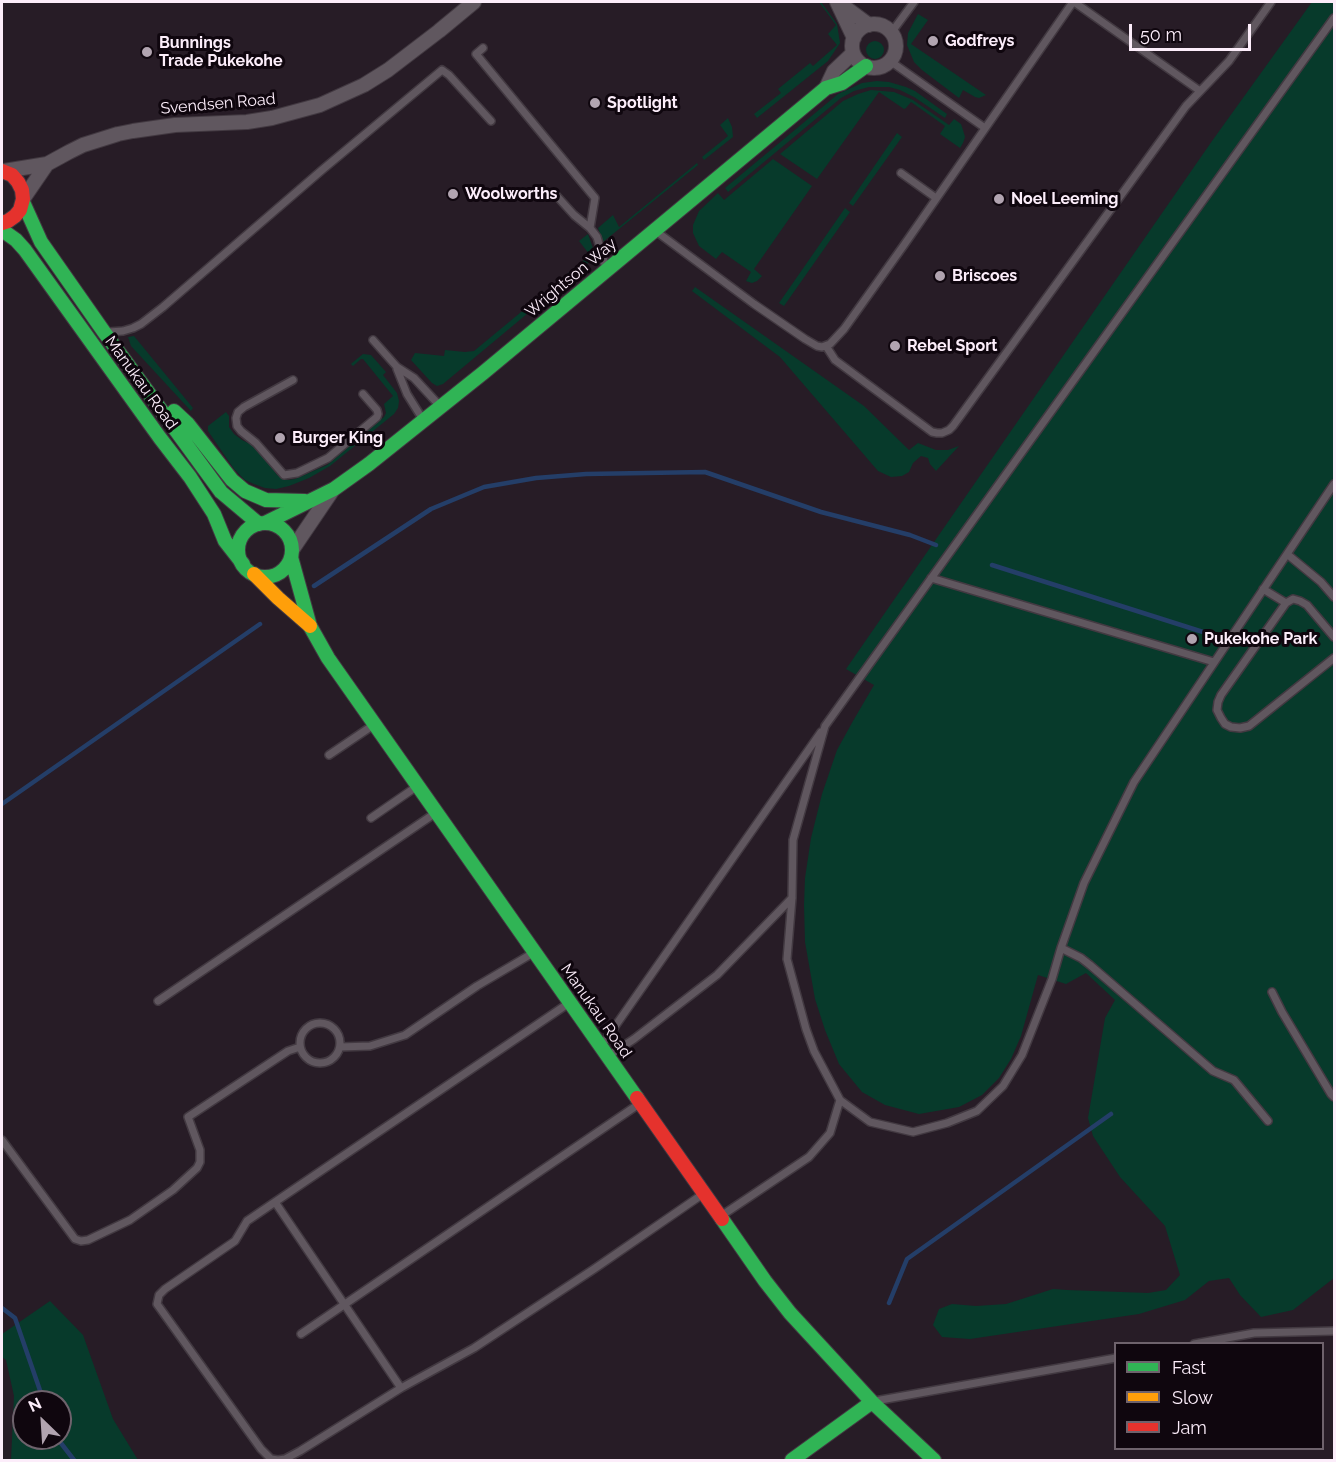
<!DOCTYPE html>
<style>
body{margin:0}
#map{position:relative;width:1336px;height:1462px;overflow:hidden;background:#271c26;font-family:Raleway,sans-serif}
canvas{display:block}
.frame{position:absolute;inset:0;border:3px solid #fcedfa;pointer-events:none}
.legend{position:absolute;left:1114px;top:1342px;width:210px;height:108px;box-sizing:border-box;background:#0f060e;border:2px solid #6e626c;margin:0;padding:8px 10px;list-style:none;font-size:18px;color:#fcedfa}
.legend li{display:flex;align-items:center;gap:12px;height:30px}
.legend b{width:30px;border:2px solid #6e626c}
.north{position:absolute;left:12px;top:1390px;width:60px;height:60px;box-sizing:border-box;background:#0f060e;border:2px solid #6e626c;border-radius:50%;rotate:335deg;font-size:16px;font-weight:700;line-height:24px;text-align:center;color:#fcedfa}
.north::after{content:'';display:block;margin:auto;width:21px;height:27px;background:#b1a4b0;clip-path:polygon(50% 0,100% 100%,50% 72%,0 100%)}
.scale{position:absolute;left:1129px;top:24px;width:122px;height:27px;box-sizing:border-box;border:3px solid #fcedfa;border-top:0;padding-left:8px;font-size:18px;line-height:21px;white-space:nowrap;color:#fcedfa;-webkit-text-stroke:4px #0f060e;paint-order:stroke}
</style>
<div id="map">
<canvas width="1336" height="1462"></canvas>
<div class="frame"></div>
<ul class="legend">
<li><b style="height:8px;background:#30b455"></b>Fast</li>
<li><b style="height:8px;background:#ff9f0a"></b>Slow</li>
<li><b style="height:8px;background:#e5322d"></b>Jam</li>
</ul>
<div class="north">N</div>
<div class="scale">50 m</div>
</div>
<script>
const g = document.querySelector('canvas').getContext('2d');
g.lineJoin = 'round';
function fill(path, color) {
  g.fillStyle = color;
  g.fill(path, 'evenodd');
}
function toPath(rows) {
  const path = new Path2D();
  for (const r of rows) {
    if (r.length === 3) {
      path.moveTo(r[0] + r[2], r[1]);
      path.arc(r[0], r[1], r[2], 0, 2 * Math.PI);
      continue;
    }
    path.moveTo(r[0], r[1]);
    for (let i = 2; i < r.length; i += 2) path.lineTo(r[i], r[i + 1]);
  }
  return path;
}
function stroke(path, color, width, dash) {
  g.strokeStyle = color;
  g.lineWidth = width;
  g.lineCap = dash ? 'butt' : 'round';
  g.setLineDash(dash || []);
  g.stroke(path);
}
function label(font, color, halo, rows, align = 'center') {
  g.font = font + ' Raleway,sans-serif';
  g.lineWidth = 6;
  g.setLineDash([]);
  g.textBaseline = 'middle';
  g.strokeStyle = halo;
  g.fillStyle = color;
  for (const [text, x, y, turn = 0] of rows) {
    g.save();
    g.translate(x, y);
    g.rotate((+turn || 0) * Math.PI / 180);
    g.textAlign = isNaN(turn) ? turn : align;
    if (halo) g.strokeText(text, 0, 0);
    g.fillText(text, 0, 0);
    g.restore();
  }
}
fill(toPath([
 [819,2,821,2,837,24,840,43,828,61,757,118,754,114,781,93,778,89,810,63,813,66,837,45,828,34,836,25],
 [1312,2,1334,2,1334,1278,1293,1310,1261,1317,1240,1295,1229,1278,1209,1281,1185,1300,1139,1314,970,1339,942,1337,933,1325,939,1309,952,1304,976,1306,1006,1304,1053,1289,1067,1290,1148,1293,1166,1290,1180,1275,1165,1226,1120,1177,1093,1136,1088,1118,1105,1018,1115,1000,1086,973,1066,984,1038,975,1021,1036,1011,1059,999,1078,982,1095,959,1107,919,1114,885,1105,862,1092,839,1064,825,1030,815,999,805,942,804,905,805,878,811,838,822,794,837,750,853,721,874,685,846,669,1212,141],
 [918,14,928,20,911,44,986,95,979,98,975,97,963,90,959,98,922,70,914,62,907,45,908,33],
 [875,50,9],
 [877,81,889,82,906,87,915,91,947,114,945,118,914,97,900,90,889,87,869,87,854,91,841,98,728,192,725,188,838,94,862,83],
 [871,90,894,92,906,97,913,100,949,125,954,119,961,124,963,130,965,137,963,143,960,148,940,134,945,126,911,102,906,108,904,109,879,92,817,179,780,154,843,101,858,94],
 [728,118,732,127,733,137,704,160,702,157,728,136,720,125],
 [897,133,902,137,853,206,849,203],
 [773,159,812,186,754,269,762,276,757,281,752,283,746,281,751,272,722,252,716,259,699,246,693,233,693,225,699,211,718,193,724,200],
 [697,163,698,165,603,242,598,228,613,215,619,227],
 [845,208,850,212,784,306,779,303],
 [588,234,594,251,594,258,443,384,437,386,432,383,411,360,415,353,444,356,445,350,465,352,474,351,590,255,579,241],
 [695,287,864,406,909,450,918,443,936,450,948,450,959,446,936,471,930,464,928,458,921,456,913,463,909,472,902,476,891,477,878,471,780,357,692,291],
 [134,336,193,408,191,411,131,346,128,337],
 [363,354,371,355,386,372,383,375,397,393,399,401,398,408,394,414,330,466,309,478,289,486,276,489,265,488,254,484,245,480,234,469,208,431,208,426,226,412,229,416,229,427,234,434,242,440,252,445,269,463,277,475,288,480,295,479,327,465,384,417,386,413,384,404,393,396,363,359,361,359,353,366,351,364,352,363],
 [50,1301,83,1335,113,1419,138,1460,11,1460,14,1396,6,1360,2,1357,2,1334],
 [24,1402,60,1402,60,1438,24,1438]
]), '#073a2b');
stroke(toPath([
 [992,565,1203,632],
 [314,586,431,509,484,487,536,478,586,474,705,472,821,512,910,535,936,545],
 [2,804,260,624],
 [889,1303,907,1259,1111,1114],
 [2,1308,15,1318,44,1402],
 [57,1438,74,1460]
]), '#243e68', 4.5);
const lane = toPath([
 [1074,2,1200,91],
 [1334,18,825,726,793,840,792,898,787,959,806,1029,814,1051,840,1100,870,1122,913,1132,947,1123,977,1111,1003,1086,1022,1055,1052,979,1061,948,1084,883,1134,782,1334,484],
 [891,33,914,2],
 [483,48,476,54,595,198,590,228],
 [890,61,985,128],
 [901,173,936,198],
 [555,194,574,215,590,228,597,237,606,268],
 [657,232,754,304,805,339,817,346,822,347,830,344,844,329,904,245,1073,2],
 [109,332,123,331,133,328,141,324,163,307,322,170,442,70,449,75,491,121],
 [373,340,397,367,414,378,439,405],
 [826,346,835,360,932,432,937,433,942,433,949,430,953,426,1186,106,1229,61,1271,2],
 [397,369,407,394,422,418],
 [293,380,244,407,238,412,236,418,237,426,241,431,256,443,284,475,297,473,328,458,377,417,378,414,377,410,363,394],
 [1287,554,1321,582,1334,597],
 [931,578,1214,662],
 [1263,589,1286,603],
 [1334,637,1307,605,1300,601,1293,599,1286,603,1221,695,1218,702,1217,710,1221,718,1225,724,1231,727,1240,728,1249,726,1334,658],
 [329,755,372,726],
 [371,818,416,787],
 [1061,948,1081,958,1090,965,1213,1071,1234,1080,1268,1121],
 [1272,992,1282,1012,1331,1094,1334,1097],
 [158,1001,434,814],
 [320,1043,20],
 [602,1045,821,732],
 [340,1047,370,1046,405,1035,477,986,533,953],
 [608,1056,634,1039,717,975,792,898],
 [2,1140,75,1239,81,1241,88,1240,130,1220,173,1190,197,1168,200,1162,200,1150,188,1117,288,1051,300,1047],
 [275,1202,247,1221,235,1241,165,1289,159,1295,157,1304,261,1449,271,1459,278,1460,285,1459,300,1451,401,1388,474,1348,594,1269,703,1194],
 [721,1216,809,1157,830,1133,840,1100],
 [301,1334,639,1104],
 [1194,1344,1254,1333,1334,1331],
 [401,1388,275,1202,569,1003],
 [875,1401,1116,1358]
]);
const street = toPath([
 [837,2,854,38],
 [838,2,869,25],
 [874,46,22],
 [826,88,834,71,853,53],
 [4,171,47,164,69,152,83,145,118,134,133,131,175,125,247,122,272,118,320,105,364,85,388,70,439,31,474,2],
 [23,199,47,164],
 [292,550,332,491]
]);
const fast = toPath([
 [23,202,41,242,104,332,221,492,259,524],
 [2,230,16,240,25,250,160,438,190,477,214,514,225,541,243,564],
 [174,411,188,424,232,480,245,491,266,500,305,501],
 [265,523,334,489,369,464,483,373,826,88,842,83,866,66],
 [265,550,27],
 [291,557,310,626,328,658,637,1098],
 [722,1219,765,1281,790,1313,872,1402,934,1460],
 [792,1460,872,1402]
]);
const slow = toPath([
 [254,574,278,598,310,626]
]);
const jam = toPath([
 [2,171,12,175,18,182,22,190,23,199,20,210,15,216,8,221,2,223],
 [637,1098,722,1219]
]);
stroke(lane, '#423941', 10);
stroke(street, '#423941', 16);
stroke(fast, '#423941', 16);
stroke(slow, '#423941', 16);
stroke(jam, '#423941', 16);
stroke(lane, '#60575f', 7);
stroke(street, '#60575f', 14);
stroke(fast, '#30b455', 14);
stroke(slow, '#ff9f0a', 14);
stroke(jam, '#e5322d', 14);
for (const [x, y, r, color] of [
 [933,41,6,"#b1a4b0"],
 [147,52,6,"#b1a4b0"],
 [595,103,6,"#b1a4b0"],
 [453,194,6,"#b1a4b0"],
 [999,199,6,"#b1a4b0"],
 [940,276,6,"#b1a4b0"],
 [895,346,6,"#b1a4b0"],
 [280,438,6,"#b1a4b0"],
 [1192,639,6,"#b1a4b0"]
]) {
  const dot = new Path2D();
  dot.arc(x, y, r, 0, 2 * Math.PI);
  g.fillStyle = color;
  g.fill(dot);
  stroke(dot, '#0f060e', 2);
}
label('bold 16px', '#fcedfa', '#0f060e', [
 ["Godfreys",945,41],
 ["Bunnings",159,43],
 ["Trade Pukekohe",159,61],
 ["Spotlight",607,103],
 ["Woolworths",465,194],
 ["Noel Leeming",1011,199],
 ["Briscoes",952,276],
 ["Rebel Sport",907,346],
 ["Burger King",292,438],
 ["Pukekohe Park",1204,639]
], 'left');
label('16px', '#fcedfa', '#0f060e', [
 ["Svendsen Road",218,104,-5],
 ["Wrightson Way",571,278,-40],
 ["Manukau Road",141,383,54],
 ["Manukau Road",596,1011,55]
]);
</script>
